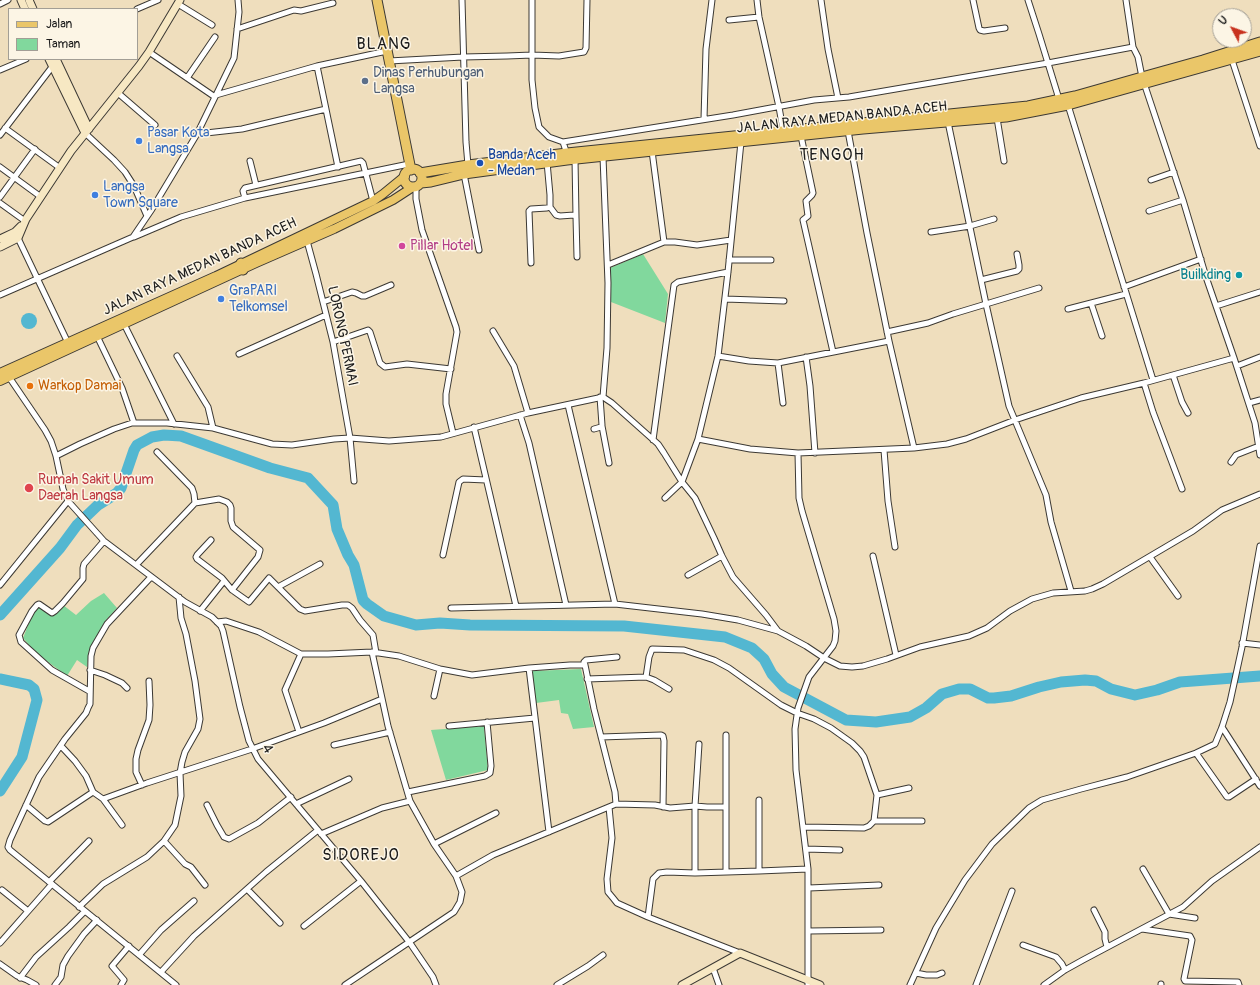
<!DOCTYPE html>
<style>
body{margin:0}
#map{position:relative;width:1260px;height:985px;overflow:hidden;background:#efdebd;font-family:Pangolin,sans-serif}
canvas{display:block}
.legend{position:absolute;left:8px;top:8px;width:130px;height:52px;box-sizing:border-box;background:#fcf5e5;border:1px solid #a29e95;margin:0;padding:5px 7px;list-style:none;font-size:12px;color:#1c1c1c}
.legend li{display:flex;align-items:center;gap:8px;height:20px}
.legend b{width:20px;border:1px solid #a29e95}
.north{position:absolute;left:1212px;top:8px;width:40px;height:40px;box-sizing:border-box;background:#fcf5e5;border:1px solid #a29e95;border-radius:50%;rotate:311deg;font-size:11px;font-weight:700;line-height:16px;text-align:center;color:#1c1c1c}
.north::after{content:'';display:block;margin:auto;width:14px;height:18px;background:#c8321e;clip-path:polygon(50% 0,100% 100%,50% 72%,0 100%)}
</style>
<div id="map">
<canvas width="1260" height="985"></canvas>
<ul class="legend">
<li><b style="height:5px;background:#eac669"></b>Jalan</li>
<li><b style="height:11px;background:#81d89d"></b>Taman</li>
</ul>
<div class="north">U</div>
</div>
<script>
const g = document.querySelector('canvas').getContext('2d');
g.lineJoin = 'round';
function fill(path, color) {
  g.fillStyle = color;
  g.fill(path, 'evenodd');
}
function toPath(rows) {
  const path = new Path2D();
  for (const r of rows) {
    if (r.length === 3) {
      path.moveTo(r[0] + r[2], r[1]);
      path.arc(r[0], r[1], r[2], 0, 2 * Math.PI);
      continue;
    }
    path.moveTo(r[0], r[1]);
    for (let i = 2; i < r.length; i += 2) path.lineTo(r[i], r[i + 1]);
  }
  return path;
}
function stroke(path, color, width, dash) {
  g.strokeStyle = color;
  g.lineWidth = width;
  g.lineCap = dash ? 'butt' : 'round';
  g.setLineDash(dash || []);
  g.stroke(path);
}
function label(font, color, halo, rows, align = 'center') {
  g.font = font + ' Pangolin,sans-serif';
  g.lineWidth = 3;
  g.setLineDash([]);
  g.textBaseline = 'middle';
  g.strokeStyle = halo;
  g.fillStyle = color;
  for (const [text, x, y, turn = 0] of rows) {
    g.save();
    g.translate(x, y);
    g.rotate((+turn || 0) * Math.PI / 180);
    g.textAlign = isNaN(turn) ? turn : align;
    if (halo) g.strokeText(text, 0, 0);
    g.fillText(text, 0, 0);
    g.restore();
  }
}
fill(toPath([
 [643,254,668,294,665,323,611,302,610,268],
 [104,593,117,608,106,620,89,651,87,667,77,660,67,676,36,653,23,638,32,615,39,605,51,615,63,605,76,615,91,601],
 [581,669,594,727,573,729,568,714,561,713,559,700,536,703,532,671],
 [484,726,488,770,446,780,431,730]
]), '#81d89d');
fill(toPath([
 [29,321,8]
]), '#53b7d1');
stroke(toPath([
 [0,615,60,548,77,525,98,505,117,493,121,488,134,450,137,445,152,437,164,435,181,436,270,468,308,478,333,505,337,529,348,555,354,565,363,600,367,604,384,616,416,625,440,623,470,625,624,626,725,637,752,648,764,659,772,674,784,687,846,720,876,722,910,717,926,708,942,694,959,689,970,689,988,698,994,698,1011,696,1039,687,1061,682,1085,680,1096,681,1111,689,1135,695,1157,690,1180,682,1260,676],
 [0,679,29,685,34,689,37,700,22,757,0,791]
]), '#53b7d1', 11);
const street = toPath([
 [462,0,466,142,468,165],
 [532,0,532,80,535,108,539,127,549,137,563,142,567,154],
 [757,0,759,17,779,107,783,130],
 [821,0,828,49,838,98],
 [973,0,979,28,980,30,984,31,1005,28],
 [1028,0,1039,34,1059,99],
 [1126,0,1133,47,1138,57,1142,77],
 [0,4,8,0],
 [178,4,212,25],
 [137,9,158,0],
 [729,20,759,17],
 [237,29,294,10,301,11,333,3],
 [149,52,215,97],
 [1232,60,1260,146],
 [389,61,463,57,507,56,532,55,559,56,584,52,586,48,587,0],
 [317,66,338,167],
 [0,70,26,59],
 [187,78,215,37],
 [1144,83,1183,200,1206,277,1234,358,1255,423,1260,455],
 [118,93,155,125],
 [216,95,317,66,387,51],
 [1068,105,1153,380],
 [997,118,1004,161],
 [704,119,706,49,712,0],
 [948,122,986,304,1009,406,1046,495,1051,522,1071,591],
 [5,128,60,168],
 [848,131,867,233,889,341,914,448],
 [85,133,114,160,125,172,134,186,147,216],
 [197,134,242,129,326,109],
 [0,135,52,67],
 [801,136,813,193,812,195,806,201,808,216,803,220,833,352],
 [563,142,733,115,814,100,849,97,1048,63,1133,47],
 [575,159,576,217],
 [250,161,256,185],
 [0,167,41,197],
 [464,174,479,250],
 [1151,180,1174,172],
 [416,186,416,199,422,230,456,327,457,332,446,394,446,404,453,433],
 [0,197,35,149],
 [245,198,243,191,245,188,361,161,363,163,373,201],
 [0,203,25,221],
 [550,207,556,215,560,216,574,215,576,217,577,257],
 [1149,211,1183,200],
 [931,232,970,226,994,219],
 [17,236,69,345],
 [134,237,181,217,245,198,409,164],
 [307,241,316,274,333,342,350,438,354,481],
 [664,242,675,242,697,245,731,240],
 [729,260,771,260],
 [531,263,529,211,531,209,547,208,550,207,550,195,547,162],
 [608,265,664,242,652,151],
 [981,280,1017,271,1019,269,1019,265,1017,254],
 [1124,287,1201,259],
 [0,295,133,237,152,209,197,134,234,58,239,12,238,0],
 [725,299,784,301],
 [323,302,352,292,356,293,362,296,365,296,391,285],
 [1091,303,1102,336],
 [1216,306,1260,292],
 [1068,309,1126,294],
 [124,324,174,424],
 [493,331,514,366,528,413],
 [887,332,928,323,953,314,1039,288],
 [97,336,122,388,134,423],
 [333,342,368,330,370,332,380,363,385,367,407,364,451,369],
 [239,354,326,315],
 [177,356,208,407,213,428],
 [718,356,749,361,778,363,889,341],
 [806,357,810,386,815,453],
 [778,363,783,403],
 [1237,366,1260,357],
 [1173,375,1182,402,1188,413],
 [9,377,45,430,51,441,56,456,63,489,68,501,104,541,185,602,212,617,221,626,223,631,240,707,249,741,258,759,361,881,410,943,433,977,436,985],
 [1144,383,1153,412,1182,489],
 [603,397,607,348,608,283,603,157],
 [1249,403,1260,400],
 [520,415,529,443,566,605],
 [602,426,609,463],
 [474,427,516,606],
 [594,429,601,427,602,425,600,397],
 [698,439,750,449,798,453,914,448,947,444,966,439,1015,420,1081,398,1144,383,1234,358],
 [653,440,674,285,678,282,728,272],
 [884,450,888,501,895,547],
 [157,452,192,488,194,494,195,503],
 [798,453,799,498,802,511,834,619,836,631,835,641,833,646,809,677,798,708,795,729,796,770,808,869,808,985],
 [56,456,80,444,114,429,132,423,167,423,213,428,272,444,292,445,334,439,350,438,389,441,441,437,528,413,603,397,612,403,658,444,664,453,682,482,695,498,714,538,722,556,733,577,766,615,778,631],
 [1231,462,1236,455,1259,446],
 [665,498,682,482,698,439,718,356,728,272,741,142],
 [211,540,197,555,196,557,197,559,222,578,232,590,249,602,269,578,300,609,305,611,342,605,348,605,352,608,360,620,373,635,376,653],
 [443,555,459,482,463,479,486,480],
 [873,556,896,655],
 [1150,557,1178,596],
 [136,565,195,503,219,499,227,502,230,505,231,508,231,521,233,527,260,550,258,557,232,590],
 [688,575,722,556],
 [151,577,107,624,93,648,91,656,90,704,88,708,86,713,65,739,39,777,10,840,8,847,10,850,176,985],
 [0,585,68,501],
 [278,587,320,564],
 [615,604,702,614,738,620,778,631,806,646,824,658,840,666,852,667,863,666,887,659,920,647,969,636,987,628,1010,611,1032,599,1053,593,1085,591,1092,589,1103,584,1193,531,1222,510,1260,494],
 [451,608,615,604,568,405],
 [200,611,224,581],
 [217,622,226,621,259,632,301,654,328,654,372,652,399,656,440,669,472,675,529,668,570,665,585,665,594,709,615,792,616,804,493,855,456,876],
 [1242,643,1260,645],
 [585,665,584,662,586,660,617,657],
 [529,668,549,832],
 [90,670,105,675,122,683,127,688],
 [646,677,649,657,652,649,684,650,714,660,729,668,781,705,797,713,814,719,831,728,852,743,860,751,864,757,877,795,874,821,869,826,864,828,803,827],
 [587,679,646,677,654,680,669,689],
 [89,691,52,670,21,642,19,635,32,611,37,605,39,604,52,613,55,611,63,603,83,579,83,568,84,564,104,541],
 [434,696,440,669],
 [449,726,535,718],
 [1222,727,1260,786],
 [299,732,285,690,301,654],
 [726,735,726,872],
 [601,737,661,735,663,736,664,741,663,807],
 [334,745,390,732],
 [61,746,75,761,86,776,93,792,103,799,147,783,252,749,324,723,382,699],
 [1196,753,1227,797,1229,797,1256,779],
 [142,785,136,772,136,759,138,750,149,720,150,705,149,681],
 [408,792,485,776,490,773,491,766,487,722],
 [877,795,909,788],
 [103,799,122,825],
 [759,800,759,871],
 [296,804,349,779],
 [616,804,655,805,670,808,695,806,707,807,726,807],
 [26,805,45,821,48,822,93,792],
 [207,805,217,825,224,837,229,839,258,823,291,797],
 [609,807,612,838,607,879,608,892,613,898,617,903,648,917,740,953],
 [874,821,922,821],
 [321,834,382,808,410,801],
 [164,841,185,864,191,867,205,885],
 [434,844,496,813],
 [806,849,840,850],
 [1143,869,1169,914,1195,918],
 [695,873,695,806,699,744],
 [49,882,89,841],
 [809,888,879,885],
 [247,889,280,923],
 [2,890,28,911],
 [79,907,103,884,147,857,164,841,175,825,181,796,180,773,182,762,185,752,198,729,200,719,195,681,186,634,181,618,179,597],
 [1094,910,1105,932,1105,939,1107,947],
 [648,917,653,879,659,873,667,872,695,873,759,871,808,869],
 [304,926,361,881],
 [1142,929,1190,936,1192,940,1184,979,1185,981,1238,982,1239,985],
 [809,931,881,930],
 [0,943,52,884],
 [1023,945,1056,957,1062,964,1065,970],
 [139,955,161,930,194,901],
 [0,964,17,976,27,980,36,985],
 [713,968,719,985],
 [161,972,194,936,266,872,318,830],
 [916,973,926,975,937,975,942,973],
 [20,978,36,957,69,927,85,911],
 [55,985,61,977,63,965,68,956,84,934,97,920],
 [121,985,124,980,112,966,129,946],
 [345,985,454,912,460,902,462,892,456,876,434,844,410,801,388,726,372,652],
 [557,985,588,966,603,955],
 [910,985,936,928,965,880,992,844,1029,808,1042,800,1081,789,1127,777,1196,753,1215,744,1222,727,1230,702,1242,647,1260,546],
 [976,985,1012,891],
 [1044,985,1065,970,1083,960,1183,907,1212,881,1260,847],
 [1161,985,1161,984]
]);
const secondary = toPath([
 [21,0,25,9],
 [29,0,33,9],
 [49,59,85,133],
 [56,59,89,129],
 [0,239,15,232,21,226],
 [0,247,18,238,26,219,71,151,139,66,149,52,180,0],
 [682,985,740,953,820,985]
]);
const primary = toPath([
 [0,373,216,276,373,201,383,194,405,176],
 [0,381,256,263,334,229,393,200,413,187]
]);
const highway = toPath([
 [377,0,411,170],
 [413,178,9],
 [420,173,468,165,567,153,1028,106,1075,96,1142,77,1203,60,1260,42],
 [421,183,431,182,464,174,567,160,863,129,1006,117,1068,105,1260,51],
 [241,263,243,270]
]);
stroke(street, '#3c3934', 7);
stroke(secondary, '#3c3934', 9);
stroke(primary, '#3c3934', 10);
stroke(highway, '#3c3934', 11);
stroke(street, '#fff', 5);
stroke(secondary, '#f7e8c3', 7);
stroke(primary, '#eac669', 8);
stroke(highway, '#eac669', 9);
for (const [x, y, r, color] of [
 [365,81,4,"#5c6f8a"],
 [139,141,4,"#3f7fe0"],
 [480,163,4,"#1a4fb4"],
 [95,195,4,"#3f7fe0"],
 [402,246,4,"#d1479c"],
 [1239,275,4,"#0f9aa8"],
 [221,299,4,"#3f7fe0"],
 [30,386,4,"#e8710a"],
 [29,488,5,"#e0444e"]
]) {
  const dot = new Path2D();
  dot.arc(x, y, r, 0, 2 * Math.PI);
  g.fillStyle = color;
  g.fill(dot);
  stroke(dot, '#fcf5e5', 1.5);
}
label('14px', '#4e5e75', '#fcf5e5', [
 ["Dinas Perhubungan",373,73],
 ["Langsa",373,89]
], 'left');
label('14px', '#1c1c1c', '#fcf5e5', [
 ["JALAN RAYA MEDAN BANDA ACEH",842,118,-6],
 ["JALAN RAYA MEDAN BANDA ACEH",200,267,-25],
 ["LORONG PERMAI",342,336,78],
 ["4",267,749,57]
]);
label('14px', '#366cbe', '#fcf5e5', [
 ["Pasar Kota",147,133],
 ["Langsa",147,149],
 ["Langsa",103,187],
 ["Town Square",103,203],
 ["GraPARI",229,291],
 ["Telkomsel",229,307]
], 'left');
label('14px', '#164399', '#fcf5e5', [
 ["Banda Aceh",488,155],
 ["- Medan",488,171]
], 'left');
label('14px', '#b23c85', '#fcf5e5', [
 ["Pillar Hotel",410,246]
], 'left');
label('14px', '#0d838f', '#fcf5e5', [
 ["Builkding",1231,275]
], 'right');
label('14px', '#c56008', '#fcf5e5', [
 ["Warkop Damai",38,386]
], 'left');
label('14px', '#be3a42', '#fcf5e5', [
 ["Rumah Sakit Umum",38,480],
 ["Daerah Langsa",38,496]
], 'left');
g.letterSpacing = '1px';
label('16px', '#1c1c1c', '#fcf5e5', [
 ["BLANG",384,45],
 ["TENGOH",832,156],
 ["SIDOREJO",361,856]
]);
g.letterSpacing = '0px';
</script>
